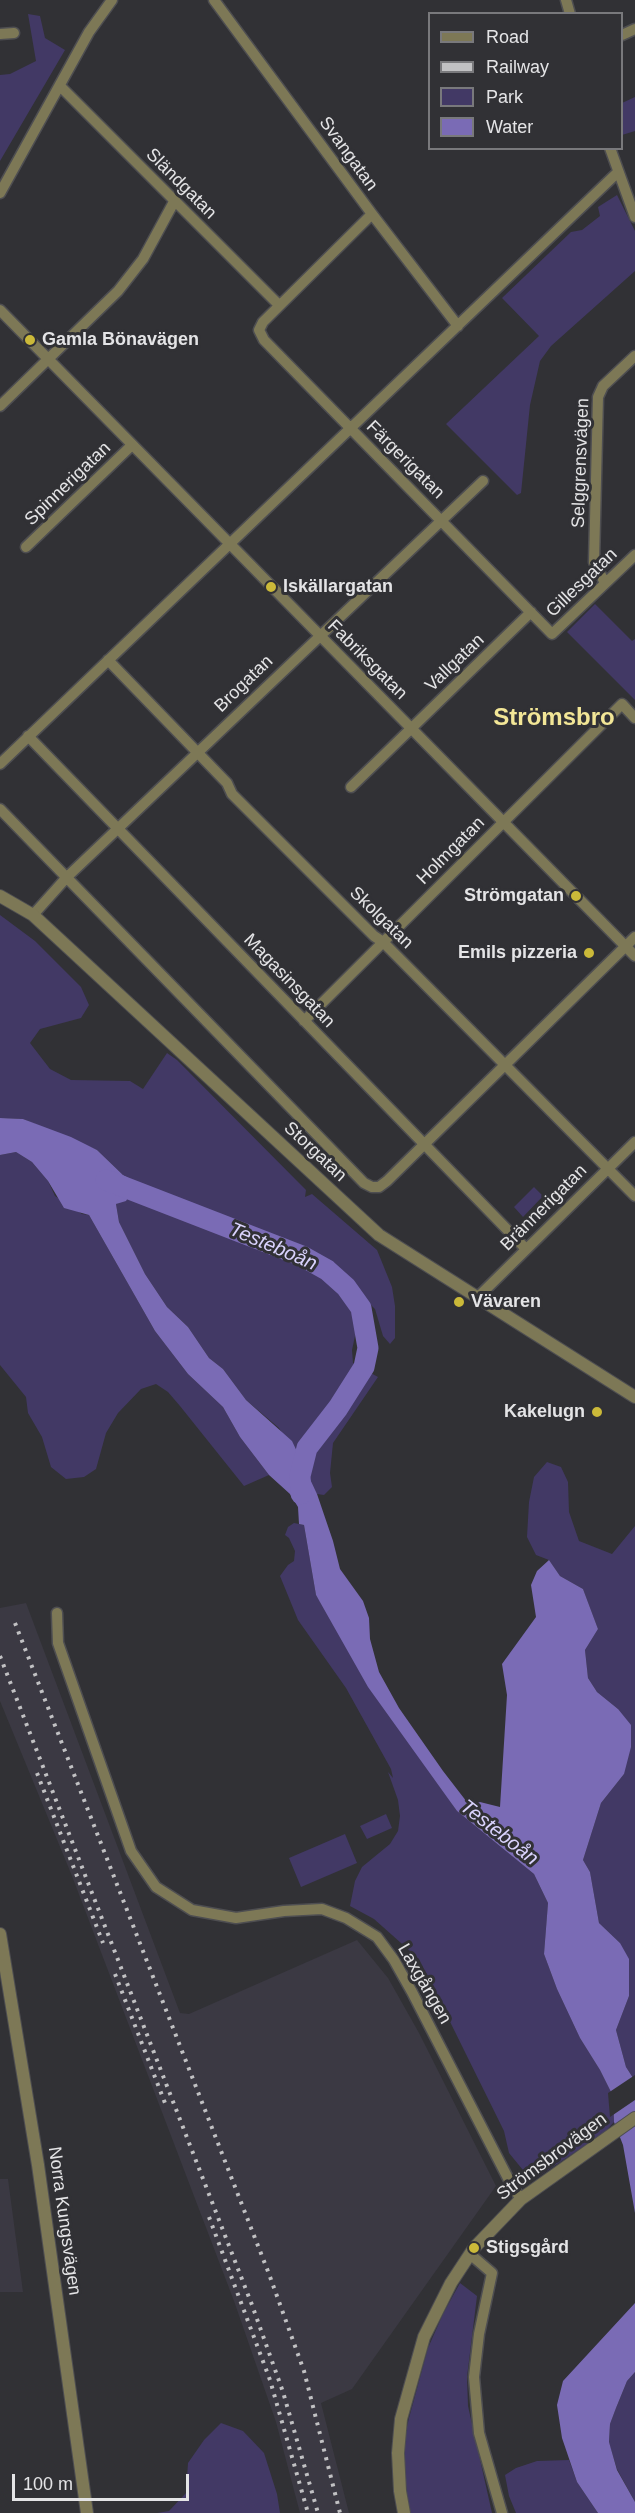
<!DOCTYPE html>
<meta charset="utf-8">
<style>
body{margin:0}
#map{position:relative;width:635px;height:2513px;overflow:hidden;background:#313135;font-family:Arial,sans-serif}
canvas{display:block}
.legend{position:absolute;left:428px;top:12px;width:195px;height:138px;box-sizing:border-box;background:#313135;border:2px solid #79797c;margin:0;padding:8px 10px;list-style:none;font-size:18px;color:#e4e4e6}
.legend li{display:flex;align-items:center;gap:12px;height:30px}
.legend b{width:30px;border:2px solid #79797c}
.scale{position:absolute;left:12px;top:2474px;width:177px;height:27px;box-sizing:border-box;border:3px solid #e4e4e6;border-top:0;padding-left:8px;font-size:18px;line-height:21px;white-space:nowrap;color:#e4e4e6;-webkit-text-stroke:4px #313135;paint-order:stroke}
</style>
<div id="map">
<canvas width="635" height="2513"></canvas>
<ul class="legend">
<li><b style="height:8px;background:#7d7856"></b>Road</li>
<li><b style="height:8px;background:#c1c1c3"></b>Railway</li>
<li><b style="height:16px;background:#423965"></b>Park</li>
<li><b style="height:16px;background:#7a6bb5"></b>Water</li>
</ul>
<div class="scale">100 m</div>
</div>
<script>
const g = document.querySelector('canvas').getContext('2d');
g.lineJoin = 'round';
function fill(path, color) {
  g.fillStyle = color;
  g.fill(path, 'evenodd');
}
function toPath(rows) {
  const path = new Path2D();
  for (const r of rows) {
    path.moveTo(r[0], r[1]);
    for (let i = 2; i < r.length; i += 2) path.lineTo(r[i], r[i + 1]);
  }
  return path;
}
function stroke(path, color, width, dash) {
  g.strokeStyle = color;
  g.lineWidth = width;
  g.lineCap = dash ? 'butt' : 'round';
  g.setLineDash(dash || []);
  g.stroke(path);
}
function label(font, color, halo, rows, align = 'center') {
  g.font = font + ' Arial,sans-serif';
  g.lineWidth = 6;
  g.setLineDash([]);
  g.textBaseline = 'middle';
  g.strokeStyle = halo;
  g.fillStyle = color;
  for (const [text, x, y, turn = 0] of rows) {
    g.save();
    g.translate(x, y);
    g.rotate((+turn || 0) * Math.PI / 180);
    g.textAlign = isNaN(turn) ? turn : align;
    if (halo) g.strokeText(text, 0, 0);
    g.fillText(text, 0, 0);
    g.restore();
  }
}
fill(toPath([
 [26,1603,180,2013,189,2014,357,1940,388,1978,419,2033,496,2186,352,2389,321,2403,349,2513,300,2513,276,2422,234,2301,72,1876,0,1701,0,1608],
 [0,2179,8,2179,23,2292,0,2292]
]), '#3b3943');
fill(toPath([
 [28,14,40,16,45,38,65,50,0,161,0,75,10,74,36,61],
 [635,97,635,131,622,135,622,103],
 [617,195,635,231,635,271,551,346,540,361,530,405,521,493,517,495,446,424,539,336,502,298,571,232,582,230,600,216,598,207],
 [595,604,632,641,635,639,635,700,567,632],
 [0,915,35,941,81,987,89,1005,81,1018,40,1029,30,1043,50,1069,71,1080,130,1081,143,1089,167,1053,177,1060,306,1190,305,1197,312,1194,377,1250,392,1287,395,1306,395,1338,390,1344,383,1336,375,1309,369,1303,357,1308,355,1336,352,1350,353,1363,378,1377,333,1443,330,1473,332,1487,324,1495,317,1494,279,1428,246,1400,223,1369,209,1358,188,1327,167,1307,145,1274,119,1222,116,1204,134,1181,123,1175,97,1150,23,1119,0,1118],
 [16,1152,32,1162,48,1181,55,1196,82,1214,89,1215,155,1331,188,1374,223,1407,240,1437,269,1475,244,1486,180,1406,168,1392,156,1384,141,1389,118,1413,106,1433,96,1469,84,1477,66,1479,51,1467,42,1437,28,1413,26,1397,0,1365,0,1155],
 [534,1187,543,1196,523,1217,514,1207],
 [547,1462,561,1467,568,1482,569,1512,579,1541,612,1554,635,1526,635,2081,626,2067,616,2030,629,1996,620,1943,599,1923,590,1872,583,1860,601,1803,624,1774,618,1709,597,1692,588,1678,585,1650,598,1629,583,1589,560,1576,549,1560,536,1555,527,1537,529,1502,534,1477],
 [294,1523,304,1525,316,1595,457,1811,534,1874,548,1903,544,1954,557,1989,580,2038,600,2070,613,2096,614,2122,604,2133,536,2178,527,2175,509,2153,504,2131,419,1959,374,1919,350,1906,355,1881,362,1867,390,1844,398,1831,400,1816,398,1800,388,1772,393,1778,391,1769,346,1688,298,1620,280,1576,288,1565,294,1561,295,1551,289,1538,285,1535,288,1527],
 [386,1814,392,1828,367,1839,360,1826],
 [345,1834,357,1863,301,1887,289,1858],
 [460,2283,477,2296,467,2377,468,2406,492,2513,409,2513,402,2448,409,2418,428,2348,443,2314],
 [635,2372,635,2502,617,2469,609,2443,610,2424,616,2408,627,2381],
 [221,2423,243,2431,264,2453,277,2494,280,2513,157,2513,169,2511,186,2493,188,2463,204,2440],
 [569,2460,577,2482,598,2513,516,2513,509,2496,505,2475,516,2468,537,2461]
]), '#423965');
fill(toPath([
 [0,1118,23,1119,71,1137,97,1150,123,1175,134,1181,133,1189,126,1201,116,1204,119,1222,145,1274,167,1307,188,1327,209,1358,223,1369,246,1400,292,1441,317,1494,333,1541,340,1569,363,1601,369,1618,370,1639,379,1672,399,1708,443,1771,470,1806,480,1802,500,1807,507,1695,502,1664,536,1617,531,1585,537,1571,549,1560,560,1576,583,1589,598,1629,585,1650,588,1678,597,1692,618,1709,631,1725,631,1747,624,1774,601,1803,583,1860,590,1872,599,1923,620,1943,629,1959,629,1996,616,2030,626,2067,635,2081,635,2213,623,2145,614,2122,613,2096,600,2070,580,2038,557,1989,544,1954,548,1903,534,1874,457,1811,368,1687,316,1595,304,1525,299,1524,298,1507,290,1494,269,1475,240,1437,223,1407,188,1374,155,1331,89,1215,64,1208,48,1181,32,1162,16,1152,0,1155],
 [635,2303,635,2372,627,2381,616,2408,610,2424,609,2442,617,2470,635,2502,635,2513,598,2513,577,2482,562,2438,557,2405,563,2381]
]), '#7a6bb5');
fill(toPath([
 [635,2075,635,2100,610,2117,608,2093]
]), '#313135');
stroke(toPath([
 [106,1180,302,1256,327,1270,346,1287,361,1308,368,1348,364,1367,338,1408,307,1448,300,1476,301,1494]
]), '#7a6bb5', 21);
const minor = toPath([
 [214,0,372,214,458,326],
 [566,0,570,14],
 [0,34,14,33],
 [622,35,635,29],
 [60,86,279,305],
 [610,148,635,217],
 [0,193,89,32,112,0],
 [372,214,263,322,259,330,264,340,552,634,635,555],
 [0,310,635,956],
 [0,406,118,291,143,259,175,200],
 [26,547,132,445],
 [605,583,594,562,598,397,603,386,635,356],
 [108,660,227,783,232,794,374,936,383,942,635,1196],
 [28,736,526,1249],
 [0,764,617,173],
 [351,787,531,612],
 [0,809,364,1183,372,1187,379,1187,387,1181,635,937],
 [33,915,67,877,483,481],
 [304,1021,622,704,635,718],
 [477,1298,635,1142],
 [57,1613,58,1643,131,1851,156,1887,192,1910,236,1918,284,1911,322,1909,346,1918,377,1937,394,1960,412,1992,512,2186,521,2199],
 [470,2254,492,2273,479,2334,474,2377,479,2433,502,2513]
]);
const tertiary = toPath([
 [0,896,33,915,379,1235,635,1397],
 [0,1934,38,2165,87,2513],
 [404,2513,400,2491,398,2453,401,2419,424,2337,451,2283,474,2248,521,2199,635,2118]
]);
stroke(minor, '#4e4e51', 13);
stroke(tertiary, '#4e4e51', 14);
stroke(minor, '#7d7856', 10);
stroke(tertiary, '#7d7856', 12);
stroke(toPath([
 [15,1623,269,2274,304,2371,340,2513],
 [0,1656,252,2305,283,2392,318,2513],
 [37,1773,103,1943],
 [115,1974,165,2103],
 [209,2217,270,2380,308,2513]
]), '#c1c1c3', 4, [3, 6]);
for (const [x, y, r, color] of [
 [30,340,6,"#cbb939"],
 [271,587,6,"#cbb939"],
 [576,896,6,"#cbb939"],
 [589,953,6,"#cbb939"],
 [459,1302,6,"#cbb939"],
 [597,1412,6,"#cbb939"],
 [474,2248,6,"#cbb939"]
]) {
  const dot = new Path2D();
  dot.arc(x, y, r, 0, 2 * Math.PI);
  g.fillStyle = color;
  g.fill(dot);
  stroke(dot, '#313135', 2);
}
label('18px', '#e4e4e6', '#313135', [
 ["Svangatan",348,154,54],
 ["Sländgatan",181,184,45],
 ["Färgerigatan",405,460,45],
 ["Selggrensvägen",581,463,-88],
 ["Spinnerigatan",68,484,-44],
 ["Gillesgatan",582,583,-44],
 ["Fabriksgatan",367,660,45],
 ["Vallgatan",455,663,-44],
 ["Brogatan",244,684,-44],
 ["Holmgatan",451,851,-45],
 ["Skolgatan",381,918,44],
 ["Magasinsgatan",289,981,46],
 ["Storgatan",315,1152,43],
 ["Brännerigatan",544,1208,-45],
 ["Laxgången",424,1984,60],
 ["Strömsbrovägen",552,2157,-37],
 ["Norra Kungsvägen",64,2221,82]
]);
label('bold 18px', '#e4e4e6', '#313135', [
 ["Gamla Bönavägen",42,340],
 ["Iskällargatan",283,587],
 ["Strömgatan",564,896,"right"],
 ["Emils pizzeria",577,953,"right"],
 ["Vävaren",471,1302],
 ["Kakelugn",585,1412,"right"],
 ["Stigsgård",486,2248]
], 'left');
label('italic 20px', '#dad3fd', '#313135', [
 ["Testeboån",273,1247,23],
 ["Testeboån",499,1833,38]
]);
label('bold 24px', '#f2e697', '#313135', [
 ["Strömsbro",554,718]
]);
</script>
